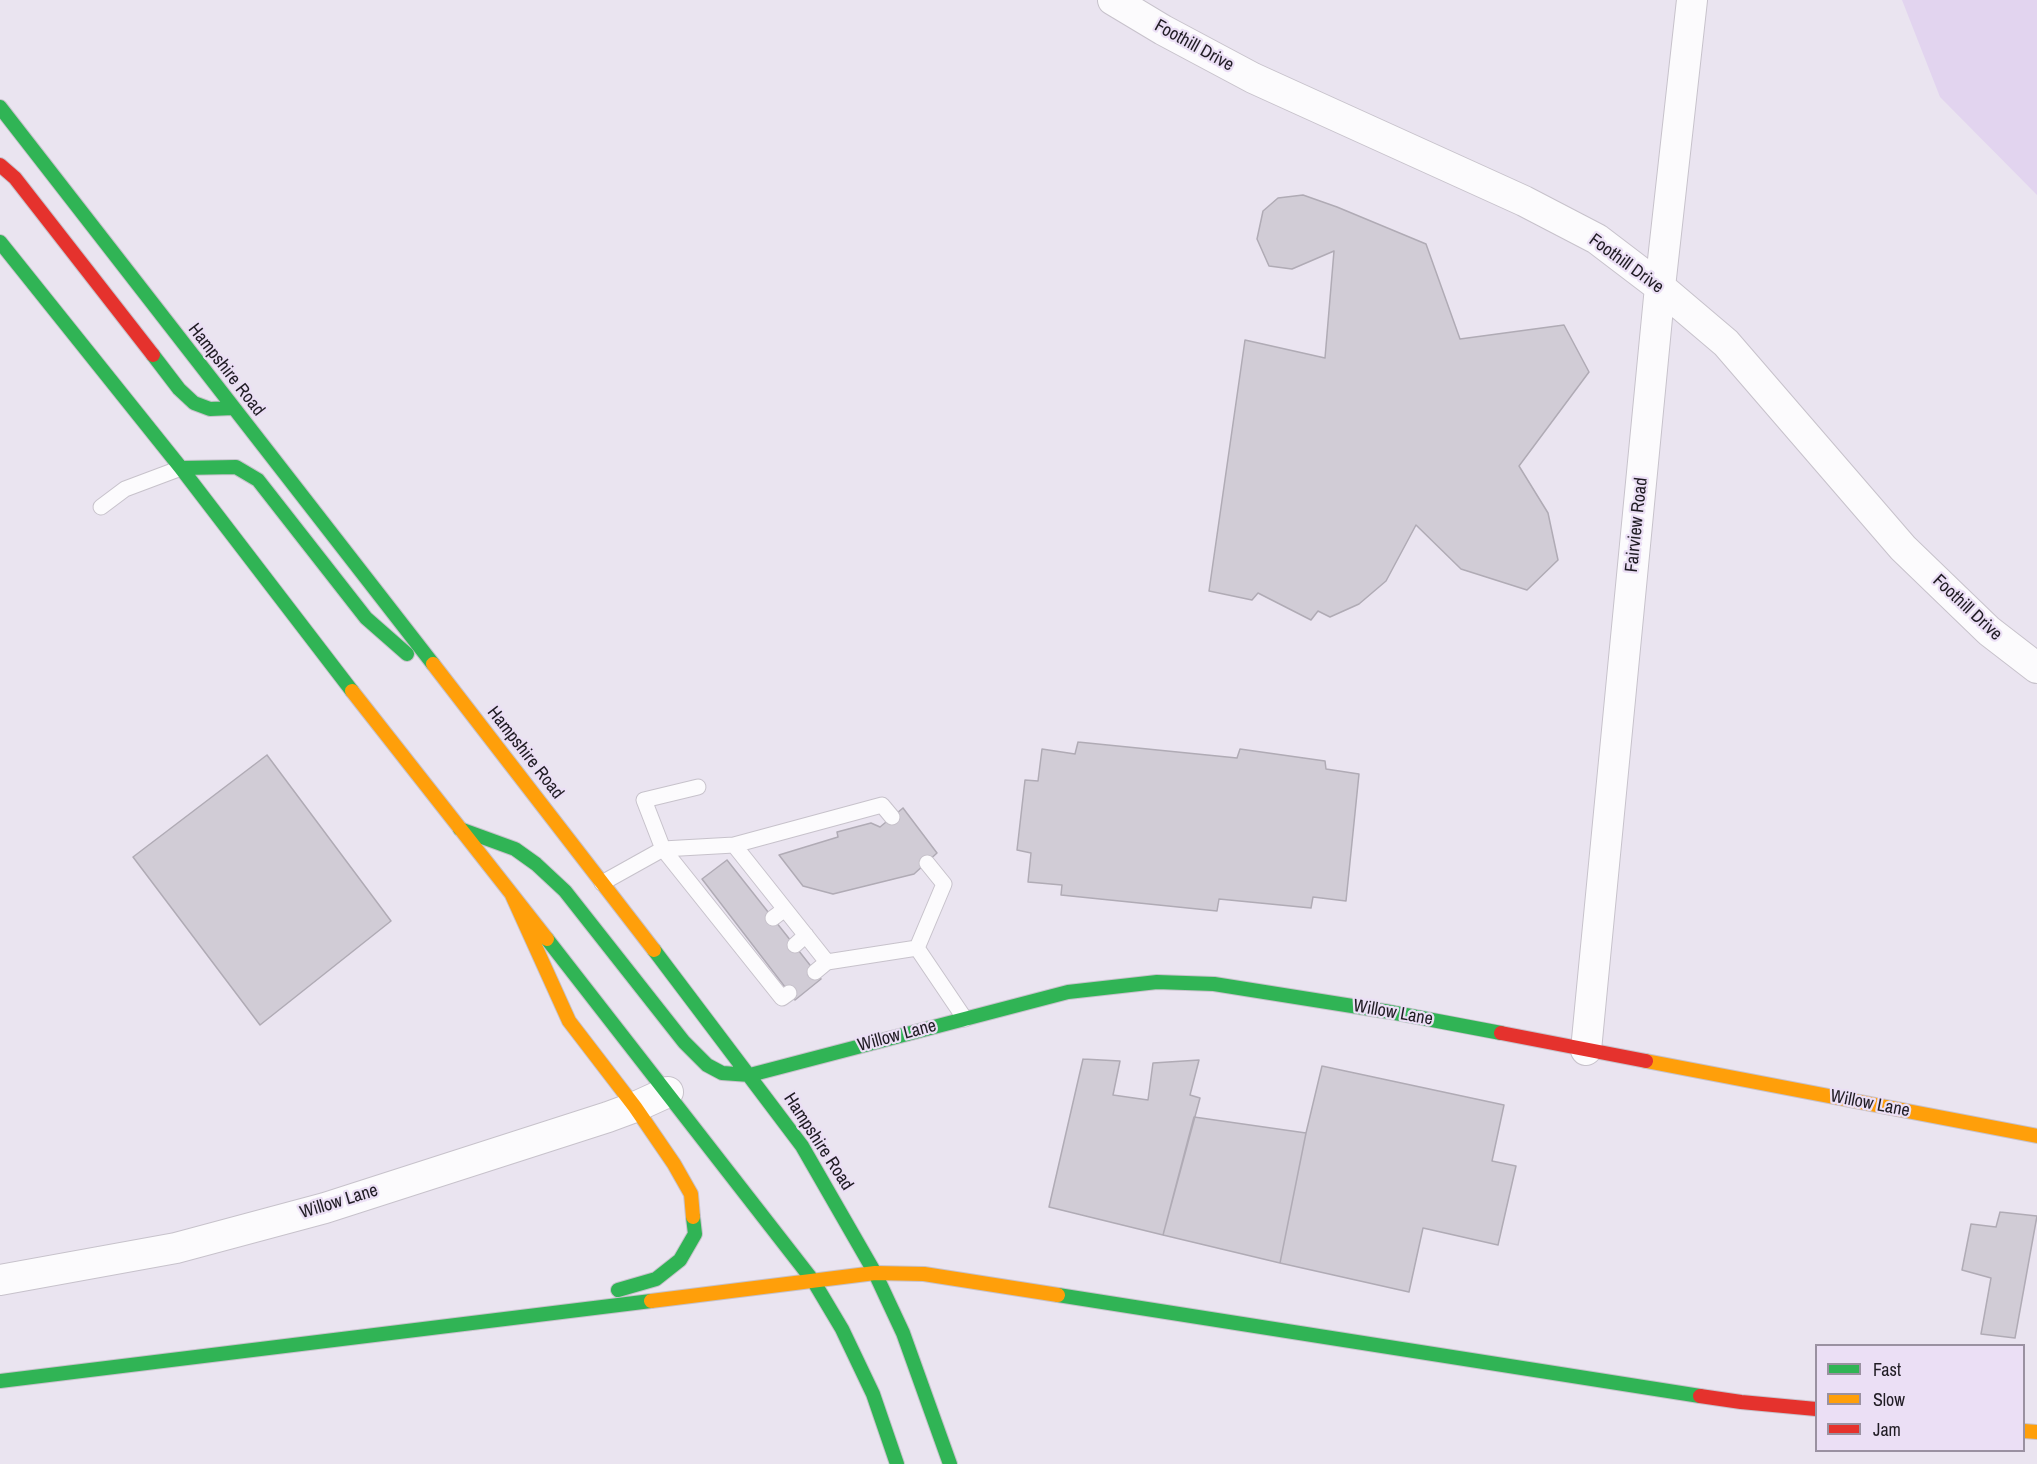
<!DOCTYPE html>
<style>
body{margin:0}
#map{position:relative;width:2037px;height:1464px;overflow:hidden;background:#eae4f0;font-family:"Archivo Narrow",sans-serif}
canvas{display:block}
.legend{position:absolute;left:1815px;top:1344px;width:210px;height:108px;box-sizing:border-box;background:#ebdff5;border:2px solid #9a91a1;margin:0;padding:8px 10px;list-style:none;font-size:18px;color:#201c24}
.legend li{display:flex;align-items:center;gap:12px;height:30px}
.legend b{width:30px;border:2px solid #9a91a1}
</style>
<div id="map">
<canvas width="2037" height="1464"></canvas>
<ul class="legend">
<li><b style="height:8px;background:#30b455"></b>Fast</li>
<li><b style="height:8px;background:#ff9f0a"></b>Slow</li>
<li><b style="height:8px;background:#e5322d"></b>Jam</li>
</ul>
</div>
<script>
const g = document.querySelector('canvas').getContext('2d');
g.lineJoin = 'round';
function fill(path, color) {
  g.fillStyle = color;
  g.fill(path, 'evenodd');
}
function toPath(rows) {
  const path = new Path2D();
  for (const r of rows) {
    path.moveTo(r[0], r[1]);
    for (let i = 2; i < r.length; i += 2) path.lineTo(r[i], r[i + 1]);
  }
  return path;
}
function stroke(path, color, width, dash) {
  g.strokeStyle = color;
  g.lineWidth = width;
  g.lineCap = dash ? 'butt' : 'round';
  g.setLineDash(dash || []);
  g.stroke(path);
}
function label(font, color, halo, rows, align = 'center') {
  g.font = font + ' "Archivo Narrow",sans-serif';
  g.lineWidth = 4.5;
  g.setLineDash([]);
  g.textBaseline = 'middle';
  g.strokeStyle = halo;
  g.fillStyle = color;
  for (const [text, x, y, turn = 0] of rows) {
    g.save();
    g.translate(x, y);
    g.rotate((+turn || 0) * Math.PI / 180);
    g.textAlign = isNaN(turn) ? turn : align;
    if (halo) g.strokeText(text, 0, 0);
    g.fillText(text, 0, 0);
    g.restore();
  }
}
fill(toPath([
 [1902,0,2037,0,2037,195,1940,97]
]), '#e2d4ef');
const building = toPath([
 [1303,195,1337,207,1426,244,1460,339,1564,325,1589,372,1519,466,1548,513,1558,560,1527,590,1461,569,1416,525,1386,581,1359,604,1330,617,1318,611,1311,620,1258,593,1252,600,1209,591,1245,340,1325,358,1334,251,1292,269,1269,266,1257,239,1263,211,1278,198,1303,195],
 [1078,742,1237,758,1240,749,1325,761,1326,769,1359,774,1346,901,1313,897,1311,908,1219,899,1217,911,1061,895,1062,885,1028,882,1031,853,1017,850,1025,780,1038,781,1042,749,1075,754,1078,742],
 [267,755,391,921,260,1025,133,857,267,755],
 [903,808,937,853,914,874,833,894,803,886,779,855,838,837,837,832,871,823,880,827,903,808],
 [727,860,821,979,795,1000,702,879,727,860],
 [1083,1059,1120,1061,1113,1095,1148,1100,1153,1063,1199,1060,1190,1095,1200,1098,1163,1235,1049,1207,1083,1059],
 [1322,1066,1504,1105,1492,1161,1516,1166,1498,1245,1423,1228,1409,1292,1280,1263,1306,1133,1322,1066],
 [1194,1117,1306,1133,1280,1263,1163,1235,1194,1117],
 [2000,1212,2037,1216,2015,1338,1981,1334,1991,1278,1962,1270,1971,1224,1996,1227,2000,1212]
]);
fill(building, '#d1ccd6');
stroke(building, '#b0abb5', 1.5);
const lane = toPath([
 [101,507,125,489,181,468],
 [734,845,882,805,892,817],
 [602,883,663,849,644,800,698,787],
 [773,918,785,909],
 [795,945,806,935],
 [917,948,944,884,927,863],
 [917,948,965,1019],
 [827,962,917,948],
 [789,993,782,998,663,849,734,845,827,962,815,972]
]);
const street = toPath([
 [1113,0,1163,30,1253,78,1524,201,1597,239,1660,287,1726,343,1903,548,1989,631,2037,668],
 [1586,1050,1660,287,1692,0],
 [0,1280,176,1248,325,1208,608,1117,635,1107,668,1092]
]);
const fast = toPath([
 [0,107,433,664],
 [0,242,181,468,352,691],
 [153,355,179,389,194,403,210,409,233,408],
 [181,468,236,467,258,480,366,618,407,654],
 [460,829,515,849,536,864,565,891,684,1042,707,1065,722,1073,750,1075],
 [547,939,814,1282,842,1329,873,1394,897,1464],
 [654,950,802,1146,875,1273,903,1333,950,1464],
 [750,1075,1068,992,1157,982,1214,984,1390,1012,1501,1033],
 [618,1290,656,1279,680,1260,695,1234,693,1217],
 [1058,1295,1700,1396],
 [0,1381,651,1301]
]);
const slow = toPath([
 [433,664,654,950],
 [352,691,547,939],
 [512,895,569,1021,635,1107,674,1164,691,1194,693,1217],
 [1646,1061,2037,1136],
 [651,1301,875,1273,924,1274,1058,1295],
 [2024,1431,2037,1432]
]);
const jam = toPath([
 [0,165,15,178,153,355],
 [1501,1033,1646,1061],
 [1700,1396,1741,1402,1816,1409]
]);
stroke(lane, '#c7c2cb', 17);
stroke(street, '#c7c2cb', 32);
stroke(fast, '#c7c2cb', 16);
stroke(slow, '#c7c2cb', 16);
stroke(jam, '#c7c2cb', 16);
stroke(lane, '#fcfbfd', 15);
stroke(street, '#fcfbfd', 30);
stroke(fast, '#30b455', 14);
stroke(slow, '#ff9f0a', 14);
stroke(jam, '#e5322d', 14);
label('18px', '#201c24', '#ebdff5', [
 ["Foothill Drive",1194,46,29],
 ["Foothill Drive",1626,264,36],
 ["Hampshire Road",226,370,52],
 ["Fairview Road",1637,525,-84],
 ["Foothill Drive",1967,608,43],
 ["Hampshire Road",525,753,52],
 ["Willow Lane",1393,1013,10],
 ["Willow Lane",897,1036,-15],
 ["Willow Lane",1870,1104,11],
 ["Hampshire Road",818,1142,57],
 ["Willow Lane",339,1202,-17]
]);
</script>
